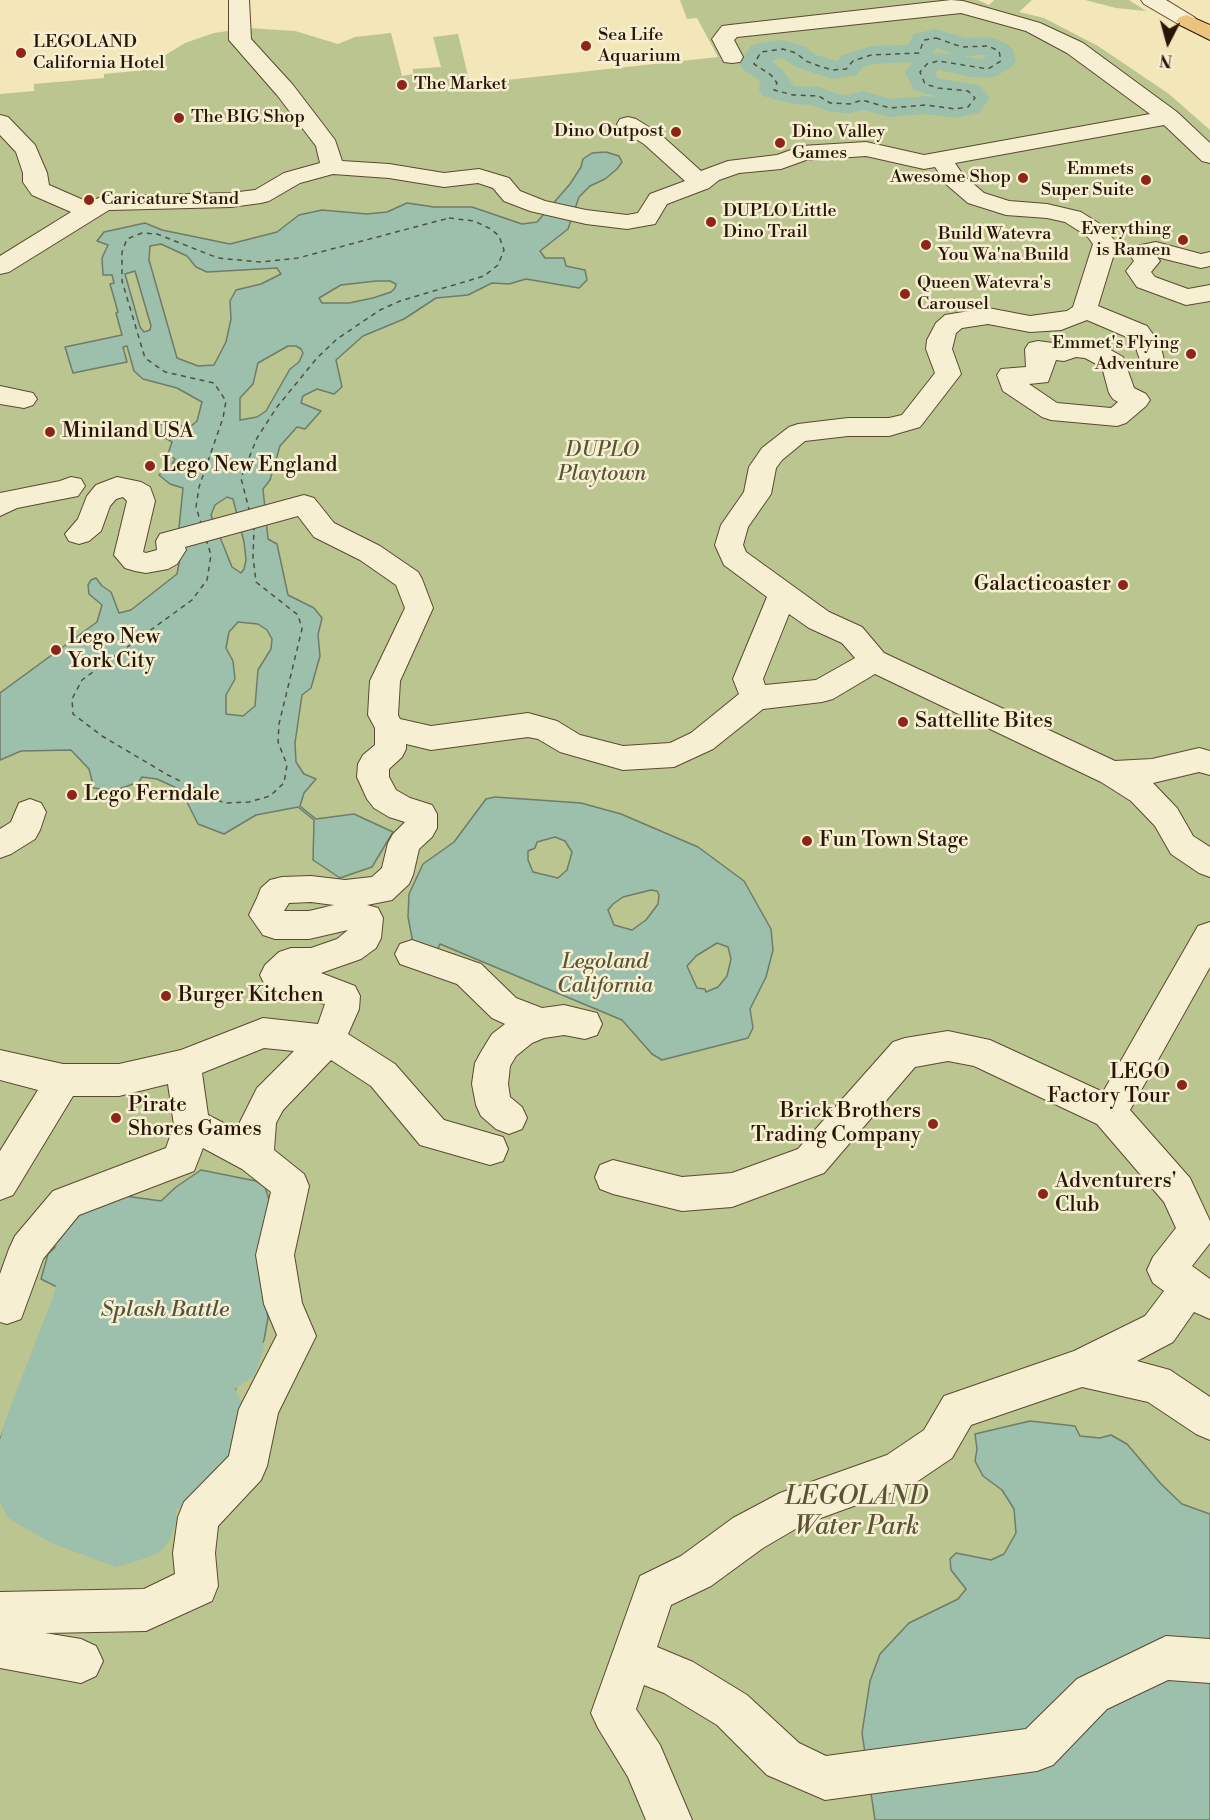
<!DOCTYPE html>
<style>
body{margin:0}
#map{position:relative;width:1210px;height:1820px;overflow:hidden;background:#f3e6b9;font-family:"Libre Bodoni",serif}
canvas{display:block}
.north{position:absolute;left:1138px;top:12px;width:60px;height:60px;-webkit-text-stroke:4px #f7efd2;paint-order:stroke;rotate:186deg;font-size:16px;font-weight:700;line-height:24px;text-align:center;color:#281505}
.north::after{content:'';display:block;margin:auto;width:21px;height:27px;background:#281505;clip-path:polygon(50% 0,100% 100%,50% 72%,0 100%)}
</style>
<div id="map">
<canvas width="1210" height="1820"></canvas>
<div class="north">N</div>
</div>
<script>
const g = document.querySelector('canvas').getContext('2d');
g.lineJoin = 'round';
function fill(path, color) {
  g.fillStyle = color;
  g.fill(path, 'evenodd');
}
function toPath(rows) {
  const path = new Path2D();
  for (const r of rows) {
    path.moveTo(r[0], r[1]);
    for (let i = 2; i < r.length; i += 2) path.lineTo(r[i], r[i + 1]);
  }
  return path;
}
function stroke(path, color, width, dash) {
  g.strokeStyle = color;
  g.lineWidth = width;
  g.lineCap = dash ? 'butt' : 'round';
  g.setLineDash(dash || []);
  g.stroke(path);
}
function label(font, color, halo, rows, align = 'center') {
  g.font = font + ' "Libre Bodoni",serif';
  g.lineWidth = 5;
  g.setLineDash([]);
  g.textBaseline = 'middle';
  g.strokeStyle = halo;
  g.fillStyle = color;
  for (const [text, x, y, turn = 0] of rows) {
    g.save();
    g.translate(x, y);
    g.rotate((+turn || 0) * Math.PI / 180);
    g.textAlign = isNaN(turn) ? turn : align;
    if (halo) g.strokeText(text, 0, 0);
    g.fillText(text, 0, 0);
    g.restore();
  }
}
fill(toPath([
 [680,0,978,0,989,5,994,0,1032,0,1019,12,1044,18,1098,46,1169,94,1210,130,1210,1820,0,1820,0,94,34,91,34,84,104,78,104,74,156,69,162,57,185,43,214,33,248,28,295,31,338,44,355,37,391,33,402,76,413,74,413,69,441,67,433,37,458,34,470,84,718,57,697,18,687,19],
 [1085,0,1129,0,1146,11,1116,8]
]), '#bbc58f');
const water = toPath([
 [606,152,619,156,622,162,617,169,605,179,590,186,579,197,568,229,540,251,545,258,564,258,566,266,585,270,587,280,579,288,526,279,509,284,492,283,468,295,436,298,404,319,363,336,336,360,342,387,334,394,317,389,303,396,301,403,321,411,305,429,297,427,280,446,270,480,263,489,268,539,277,544,288,595,314,608,322,618,318,635,320,656,311,688,302,695,295,743,296,762,304,774,316,779,304,793,300,806,316,819,354,814,393,832,372,867,340,878,313,860,314,820,298,807,256,815,224,834,198,824,181,790,157,779,142,777,139,782,113,791,94,788,89,769,71,750,21,751,0,760,0,693,97,622,102,605,89,594,88,585,91,580,96,578,102,586,111,592,119,613,131,610,177,574,182,548,179,528,183,488,170,484,159,475,164,470,180,467,179,465,172,464,175,459,168,454,172,442,162,436,157,427,164,423,190,427,197,421,202,402,177,388,143,379,134,371,127,346,123,347,127,362,73,373,65,347,122,335,116,313,118,312,110,284,114,283,112,275,103,275,102,258,108,245,97,241,104,232,145,223,162,230,230,244,277,232,299,215,322,210,367,214,387,212,407,203,434,207,472,207,522,224,537,222,570,184,581,167,583,159,592,153,606,152],
 [161,244,187,256,196,267,207,272,277,268,281,274,261,284,236,290,230,301,231,319,226,342,214,365,198,366,177,358,149,260,150,246,161,244],
 [135,271,151,326,150,330,144,332,140,327,125,274,135,271],
 [376,281,390,281,396,284,395,288,391,292,373,298,349,303,322,303,319,298,341,285,376,281],
 [288,346,296,346,301,349,303,353,299,362,290,369,266,411,257,417,240,420,240,398,253,384,258,363,288,346],
 [227,497,233,499,244,542,246,560,244,569,241,573,232,567,211,515,215,505,227,497],
 [238,622,258,624,267,630,272,639,271,649,258,670,255,706,243,716,226,714,226,695,235,679,233,661,226,648,229,632,238,622],
 [495,797,581,803,621,814,698,847,744,881,771,929,773,950,766,977,750,1009,753,1028,748,1038,662,1060,652,1054,622,1020,440,944,437,951,413,943,408,917,409,894,423,864,454,842,486,799,495,797],
 [555,837,565,841,572,852,567,870,558,878,533,872,528,860,528,851,535,848,537,842,555,837],
 [651,890,657,891,659,895,658,904,646,920,632,930,614,925,608,910,613,904,623,897,651,890],
 [717,943,728,947,731,959,727,976,718,987,706,992,705,989,697,988,687,966,696,956,717,943],
 [201,1170,256,1181,265,1187,271,1205,263,1224,252,1239,249,1261,259,1264,268,1318,264,1340,258,1352,239,1374,233,1401,236,1440,216,1464,182,1485,131,1537,112,1532,0,1486,0,1439,14,1403,32,1406,69,1293,41,1279,48,1254,62,1241,73,1216,118,1195,161,1201,176,1187,201,1170],
 [1030,1421,1075,1426,1080,1436,1100,1438,1111,1435,1127,1444,1161,1484,1182,1504,1210,1514,1210,1820,875,1820,862,1733,870,1681,880,1654,909,1623,958,1599,966,1589,951,1570,950,1559,956,1553,991,1560,1004,1554,1016,1533,1014,1509,1002,1490,983,1476,975,1461,977,1449,975,1434,1030,1421]
]);
fill(water, '#9cc0ab');
stroke(water, '#6e7c69', 1.5);
fill(toPath([
 [936,29,965,38,988,37,998,40,1009,45,1014,51,1016,61,1011,67,998,75,988,78,971,77,939,70,935,73,938,78,941,79,979,85,990,98,979,113,955,118,926,114,890,117,863,110,850,113,830,112,812,105,793,104,763,96,759,90,760,81,744,70,739,64,751,46,761,43,783,40,806,47,816,55,837,61,843,55,871,46,908,45,914,34,936,29],
 [936,48,952,53,957,54,933,53,936,48],
 [964,56,984,55,986,58,976,59,964,56],
 [782,58,796,67,832,79,856,75,863,67,874,64,913,62,905,72,914,90,938,97,958,99,926,96,891,99,862,91,848,95,837,94,819,87,794,86,782,69,771,61,782,58],
 [226,1184,252,1192,258,1197,272,1229,256,1277,252,1299,264,1348,254,1376,235,1389,255,1429,258,1451,250,1470,236,1490,211,1504,191,1512,176,1508,177,1521,169,1541,160,1552,140,1560,116,1567,51,1543,8,1518,0,1502,0,1440,5,1421,53,1297,58,1277,53,1254,65,1225,111,1202,138,1200,156,1207,164,1216,169,1204,181,1197,226,1184],
 [221,1232,213,1254,207,1237,221,1232],
 [118,1249,123,1249,124,1308,132,1326,141,1330,129,1335,122,1343,114,1361,112,1376,119,1393,115,1392,80,1409,72,1421,61,1450,62,1465,71,1484,119,1501,120,1510,116,1511,85,1500,46,1476,59,1421,105,1297,110,1277,105,1257,118,1249],
 [206,1324,209,1344,188,1335,200,1330,206,1324],
 [165,1421,199,1431,203,1443,189,1455,165,1421]
]), '#9cc0ab');
stroke(toPath([
 [936,38,962,47,988,46,999,51,1001,61,988,69,938,61,927,64,920,72,925,84,938,88,968,91,975,98,968,107,955,109,926,105,890,108,862,100,850,104,830,103,819,96,793,95,774,90,777,83,771,75,754,64,761,52,783,49,796,53,806,61,819,66,832,70,846,69,853,61,871,55,919,53,924,40,936,38],
 [449,218,474,221,491,229,499,236,504,250,498,265,484,276,400,301,380,310,337,339,317,358,277,407,257,438,241,478,254,529,253,557,256,582,298,615,302,629,279,724,278,742,287,765,284,783,270,796,249,802,224,803,168,775,102,736,73,714,72,699,82,680,192,600,207,580,211,555,196,507,199,487,223,418,226,401,214,383,165,372,145,358,122,281,122,252,127,239,142,233,157,234,218,258,260,262,298,258,449,218]
]), '#51513f', 1.5, [5, 4.5]);
const minor = toPath([
 [229,0,249,0,251,39,293,85,335,140,342,161,389,164,444,173,479,169,509,178,520,191,545,201,586,210,627,215,638,213,650,194,685,181,644,144,620,129,617,124,620,119,628,117,636,119,660,134,701,171,728,161,777,155,802,146,866,142,924,155,1150,114,1067,53,1026,31,961,13,737,37,734,40,743,57,740,62,732,63,724,62,712,39,722,26,730,25,951,0,963,1,1040,23,1083,43,1177,112,1210,143,1210,163,1202,161,1164,125,955,163,963,175,984,193,1009,201,1047,204,1081,212,1103,226,1117,244,1098,306,1147,326,1160,344,1164,360,1160,366,1151,368,1142,366,1135,345,1129,338,1087,320,1061,330,1030,332,988,324,962,328,956,333,952,349,961,374,920,427,889,436,848,436,805,441,782,460,776,468,771,494,748,527,743,545,746,552,829,612,862,627,884,653,1115,761,1152,759,1199,748,1210,751,1210,775,1199,772,1153,783,1177,808,1193,836,1210,847,1210,877,1199,873,1171,854,1155,826,1131,801,1101,782,875,674,833,699,822,702,763,709,713,749,674,767,623,770,560,752,538,739,528,737,431,750,406,744,406,749,402,757,389,769,389,777,396,790,410,798,432,805,437,814,437,828,432,837,419,849,413,875,409,884,392,900,367,905,378,908,383,918,381,938,376,948,361,959,321,973,355,986,360,996,359,1009,348,1034,395,1064,444,1120,503,1137,508,1149,503,1161,490,1165,420,1145,371,1086,331,1060,283,1110,276,1123,274,1150,304,1174,309,1186,294,1255,302,1303,316,1336,278,1413,267,1466,261,1480,218,1526,215,1553,218,1586,212,1601,146,1631,45,1633,81,1639,96,1646,103,1661,96,1676,81,1683,0,1668,0,1592,144,1589,175,1574,173,1553,178,1517,184,1502,229,1456,239,1409,277,1335,264,1304,256,1255,271,1192,242,1169,203,1148,194,1171,79,1215,43,1259,21,1319,7,1324,0,1322,0,1274,9,1249,15,1236,53,1191,166,1148,174,1125,168,1084,119,1096,73,1096,13,1195,0,1200,0,1151,38,1090,0,1080,0,1050,63,1064,119,1064,181,1050,263,1018,318,1024,325,1004,284,994,265,985,260,975,265,965,279,952,291,948,311,948,337,939,348,930,309,939,275,939,263,935,249,915,257,898,261,888,270,880,282,877,311,876,345,880,372,877,382,868,388,843,393,834,405,822,389,817,374,808,367,799,357,777,358,764,363,755,375,745,375,728,368,715,370,681,405,608,396,585,360,560,314,537,298,516,185,547,186,550,177,564,168,569,146,573,135,571,125,568,114,555,127,501,123,497,116,499,110,506,101,531,89,541,79,544,69,541,65,534,78,519,87,496,96,485,117,477,141,482,150,487,155,501,143,552,146,553,157,550,156,541,160,534,304,495,314,498,334,523,380,546,418,572,422,579,433,608,400,681,398,715,400,719,431,726,528,713,557,721,580,735,623,746,670,743,691,733,739,694,733,679,767,597,724,565,715,545,721,525,744,492,749,467,762,448,789,427,798,424,848,418,889,418,902,415,935,373,926,349,927,340,936,323,945,315,988,308,1030,316,1067,311,1073,307,1093,244,1087,236,1065,222,1047,218,1006,215,968,203,947,185,935,167,924,169,866,156,806,160,781,169,739,173,719,180,709,188,667,204,655,224,627,229,586,224,530,211,504,201,493,188,478,183,444,187,389,178,333,174,300,183,269,201,261,203,231,207,109,210,9,272,0,274,0,256,71,212,32,195,23,182,23,173,16,152,0,135,0,115,8,117,35,145,47,173,49,185,88,202,104,196,231,193,255,190,284,173,320,163,316,146,277,95,229,40,229,0],
 [789,614,809,628,842,643,855,658,816,680,765,685,763,679,789,614],
 [311,902,334,905,309,911,284,911,289,903,311,902],
 [264,1048,294,1051,257,1088,240,1122,239,1131,208,1115,202,1073,264,1048],
 [1141,0,1166,0,1194,17,1198,21,1194,25,1187,27,1180,25,1144,4,1141,0],
 [1156,242,1201,254,1210,252,1210,266,1201,268,1157,257,1160,261,1151,272,1155,277,1188,289,1210,285,1210,301,1186,305,1137,287,1126,271,1134,261,1128,252,1131,247,1156,242],
 [1072,340,1100,344,1123,357,1134,388,1146,394,1150,400,1146,406,1126,423,1117,426,1051,420,1042,417,1003,391,997,375,1001,369,1026,367,1025,349,1029,343,1038,341,1060,344,1072,340],
 [1076,357,1085,358,1102,367,1109,393,1113,399,1118,402,1111,408,1057,403,1029,384,1048,382,1056,360,1064,361,1076,357],
 [0,386,33,393,37,399,33,405,24,408,0,404,0,386],
 [71,477,81,479,85,486,78,496,17,508,0,516,0,493,60,481,71,477],
 [30,799,41,803,46,812,40,830,35,839,11,854,0,858,0,829,11,822,19,803,30,799],
 [1210,922,1210,967,1130,1110,1190,1178,1210,1221,1210,1243,1192,1266,1210,1279,1210,1319,1194,1312,1173,1342,1137,1361,1170,1370,1210,1397,1210,1440,1196,1434,1148,1402,1082,1387,971,1425,952,1458,912,1485,804,1524,763,1548,711,1586,671,1605,657,1647,693,1662,747,1695,799,1743,826,1756,1026,1729,1077,1679,1166,1636,1210,1639,1210,1683,1168,1680,1107,1709,1053,1765,1037,1771,825,1800,767,1775,717,1725,664,1693,644,1685,636,1709,660,1745,692,1820,646,1820,628,1777,598,1728,591,1713,640,1576,681,1556,733,1518,780,1493,887,1455,924,1430,944,1396,1074,1351,1145,1316,1164,1291,1153,1283,1147,1270,1153,1257,1176,1228,1164,1202,1097,1124,974,1066,948,1061,915,1067,824,1173,732,1207,682,1211,613,1194,600,1189,595,1177,600,1165,613,1160,682,1177,732,1173,798,1149,893,1042,905,1038,948,1031,990,1040,1103,1092,1198,926,1210,922],
 [412,940,481,964,516,998,542,1008,564,1005,597,1013,602,1024,597,1035,585,1039,564,1035,544,1038,532,1043,516,1056,510,1066,508,1084,510,1097,522,1107,527,1118,522,1129,509,1134,496,1129,481,1116,476,1105,472,1084,475,1063,481,1052,492,1034,505,1024,492,1018,457,984,400,964,395,954,400,944,412,940]
]);
const major = toPath([
 [1187,15,1210,25,1210,40,1180,25,1176,21,1180,17,1187,15]
]);
stroke(minor, '#5b4932', 2);
stroke(major, '#281505', 2);
fill(minor, '#f7efd2');
fill(major, '#eac37c');
for (const [x, y, r, color] of [
 [586,46,6,"#8f2418"],
 [21,53,6,"#8f2418"],
 [402,85,6,"#8f2418"],
 [179,118,6,"#8f2418"],
 [676,132,6,"#8f2418"],
 [780,143,6,"#8f2418"],
 [1023,178,6,"#8f2418"],
 [1146,180,6,"#8f2418"],
 [89,200,6,"#8f2418"],
 [711,222,6,"#8f2418"],
 [1183,240,6,"#8f2418"],
 [926,245,6,"#8f2418"],
 [905,294,6,"#8f2418"],
 [1191,354,6,"#8f2418"],
 [50,432,6,"#8f2418"],
 [150,466,6,"#8f2418"],
 [1123,585,6,"#8f2418"],
 [56,650,6,"#8f2418"],
 [903,722,6,"#8f2418"],
 [72,795,6,"#8f2418"],
 [807,841,6,"#8f2418"],
 [166,996,6,"#8f2418"],
 [1182,1085,6,"#8f2418"],
 [116,1118,6,"#8f2418"],
 [933,1124,6,"#8f2418"],
 [1043,1194,6,"#8f2418"]
]) {
  const dot = new Path2D();
  dot.arc(x, y, r, 0, 2 * Math.PI);
  g.fillStyle = color;
  g.fill(dot);
  stroke(dot, '#f7efd2', 2);
}
label('18px', '#281505', '#f7efd2', [
 ["Sea Life",598,36],
 ["Aquarium",598,57],
 ["LEGOLAND",33,43],
 ["California Hotel",33,64],
 ["The Market",414,85],
 ["The BIG Shop",191,118],
 ["Dino Outpost",664,132,"right"],
 ["Dino Valley",792,133],
 ["Games",792,154],
 ["Emmets",1134,170,"right"],
 ["Super Suite",1134,191,"right"],
 ["Awesome Shop",1011,178,"right"],
 ["Caricature Stand",101,200],
 ["DUPLO Little",723,212],
 ["Dino Trail",723,233],
 ["Everything",1171,230,"right"],
 ["is Ramen",1171,251,"right"],
 ["Build Watevra",938,235],
 ["You Wa'na Build",938,256],
 ["Queen Watevra's",917,284],
 ["Carousel",917,305],
 ["Emmet's Flying",1179,344,"right"],
 ["Adventure",1179,365,"right"]
], 'left');
label('21px', '#281505', '#f7efd2', [
 ["Miniland USA",62,432],
 ["Lego New England",162,466],
 ["Galacticoaster",1111,585,"right"],
 ["Lego New",68,638],
 ["York City",68,662],
 ["Sattellite Bites",915,722],
 ["Lego Ferndale",84,795],
 ["Fun Town Stage",819,841],
 ["Burger Kitchen",178,996],
 ["LEGO",1170,1073,"right"],
 ["Factory Tour",1170,1097,"right"],
 ["Pirate",128,1106],
 ["Shores Games",128,1130],
 ["Brick Brothers",921,1112,"right"],
 ["Trading Company",921,1136,"right"],
 ["Adventurers'",1055,1182],
 ["Club",1055,1206]
], 'left');
label('italic 21px', '#5b5335', '#f7efd2', [
 ["DUPLO",602,451],
 ["Playtown",602,475],
 ["Legoland",605,963],
 ["California",605,987]
]);
label('italic 22px', '#51513f', '#f7efd2', [
 ["Splash Battle",165,1311]
]);
label('italic 26px', '#5b5335', '#f7efd2', [
 ["LEGOLAND",857,1498],
 ["Water Park",857,1528]
]);
</script>
